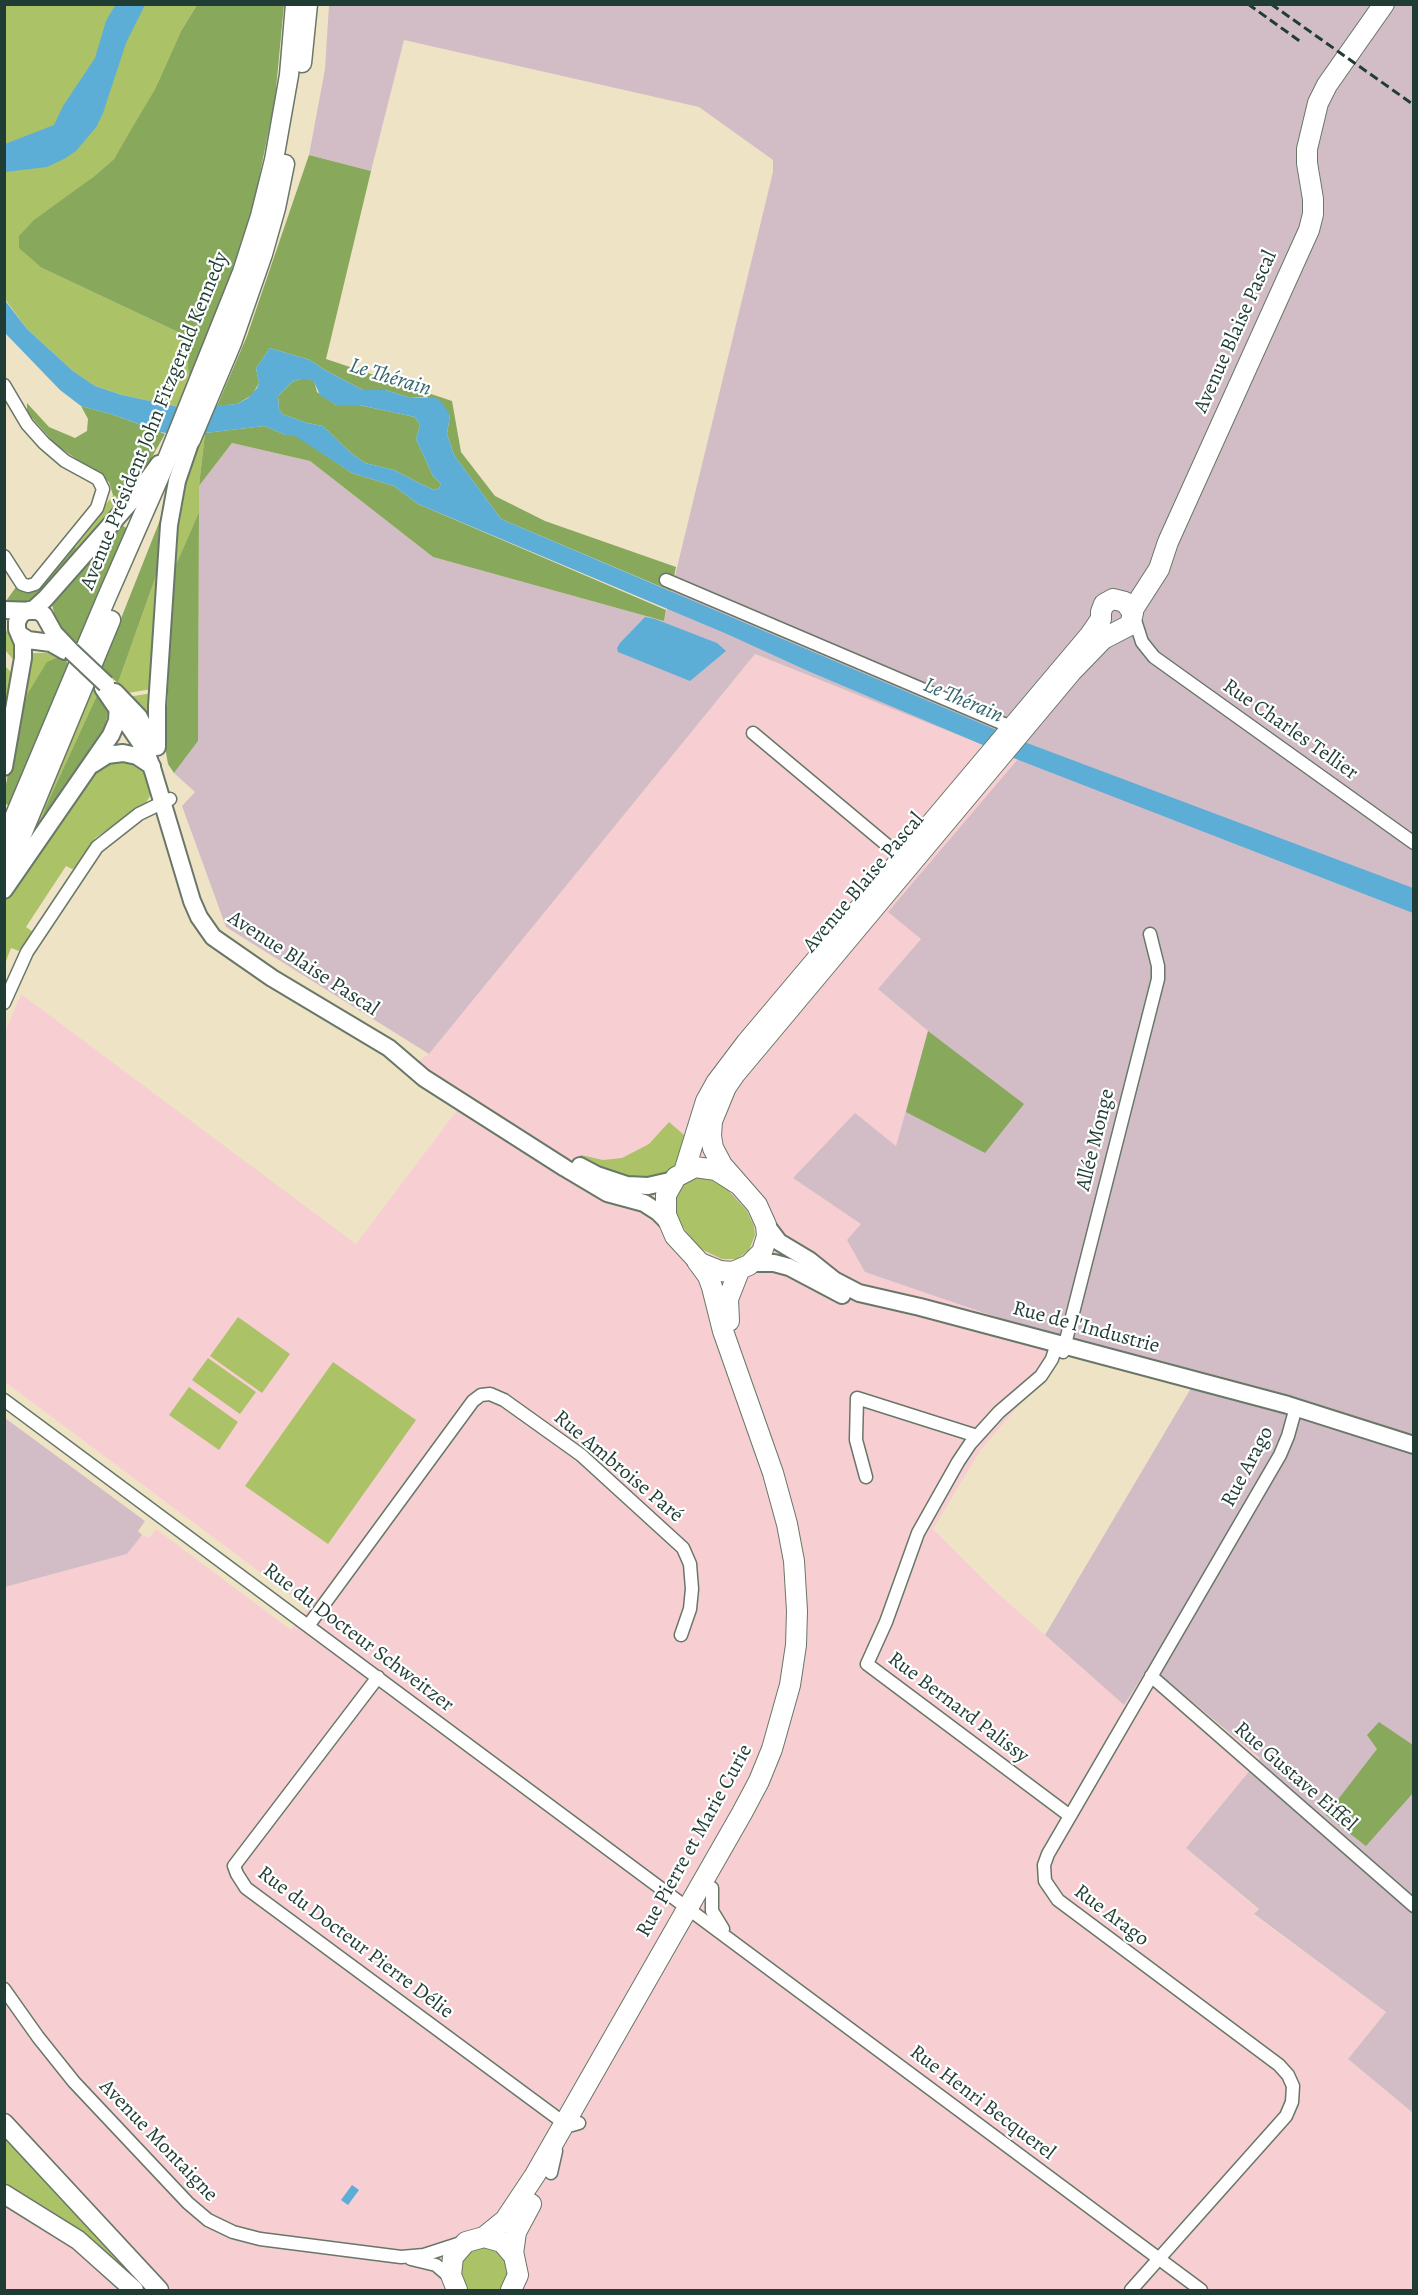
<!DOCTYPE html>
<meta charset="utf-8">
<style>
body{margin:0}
#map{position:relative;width:1418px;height:2295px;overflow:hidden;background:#efe3c6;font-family:Alegreya,serif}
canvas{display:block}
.frame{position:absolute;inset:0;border:6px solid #1f3d34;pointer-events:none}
</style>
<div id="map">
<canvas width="1418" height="2295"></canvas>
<div class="frame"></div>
</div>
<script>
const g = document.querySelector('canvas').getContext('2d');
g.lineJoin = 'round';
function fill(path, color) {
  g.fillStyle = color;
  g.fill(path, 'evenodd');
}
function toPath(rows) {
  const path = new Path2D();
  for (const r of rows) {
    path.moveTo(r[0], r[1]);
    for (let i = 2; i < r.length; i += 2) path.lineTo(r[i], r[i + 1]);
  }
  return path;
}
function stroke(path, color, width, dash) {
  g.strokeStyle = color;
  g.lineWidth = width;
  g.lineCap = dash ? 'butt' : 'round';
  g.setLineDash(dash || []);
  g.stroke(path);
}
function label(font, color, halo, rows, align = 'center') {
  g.font = font + ' Alegreya,serif';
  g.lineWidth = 4.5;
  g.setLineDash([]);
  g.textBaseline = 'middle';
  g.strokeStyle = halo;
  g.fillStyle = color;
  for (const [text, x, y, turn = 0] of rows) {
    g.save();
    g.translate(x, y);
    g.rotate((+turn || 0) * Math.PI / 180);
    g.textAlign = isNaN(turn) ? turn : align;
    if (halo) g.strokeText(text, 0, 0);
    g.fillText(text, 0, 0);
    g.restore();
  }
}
fill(toPath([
 [755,654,1018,759,921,939,879,989,928,1031,896,1147,1072,1343,980,1451,933,1529,994,1590,1124,1705,1148,1666,1260,1758,1186,1848,1259,1910,1254,1915,1386,2012,1348,2059,1413,2113,1413,2290,5,2290,5,1587,127,1554,142,1535,149,1538,156,1529,291,1630,308,1608,5,1382,4,1034,21,994,356,1244,458,1109,403,1072,429,1054]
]), '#f7cfd3');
fill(toPath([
 [329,5,1413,5,1413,2113,1348,2059,1386,2012,1254,1914,1259,1909,1186,1848,1260,1758,1149,1666,1124,1705,1045,1635,1197,1378,1072,1343,865,1272,847,1240,861,1224,793,1178,855,1113,896,1146,928,1031,878,989,921,939,888,912,1018,759,755,654,429,1054,226,927,182,806,195,792,174,773,198,741,199,486,232,443,310,461,433,557,664,621,773,172,773,160,699,107,404,40,371,171,309,155,325,69],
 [5,1418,145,1521,138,1531,142,1535,127,1554,5,1587]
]), '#d2bdc7');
fill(toPath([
 [5,5,197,5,181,31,155,89,130,134,114,159,92,178,42,268,178,332,186,341,189,379,177,407,122,395,95,386,73,371,27,329,5,299],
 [205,433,199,486,199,512,174,569,179,501,199,438],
 [113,495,121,499,77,550,74,546],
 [162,559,152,689,128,693,118,683],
 [5,630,10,633,14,640,18,665,5,650],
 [30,653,49,653,61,656,17,723],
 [5,666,15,676,5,732],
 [91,686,99,691,45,808,39,830,18,860],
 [152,693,147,710,144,712,128,697],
 [112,759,133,762,144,769,152,792,146,803,95,838,76,868,72,869,66,866,26,927,33,932,19,951,11,948,5,964,5,898,90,775],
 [669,1122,684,1135,687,1142,680,1162,662,1177,636,1181,577,1159,581,1155,603,1160,622,1158,649,1144],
 [698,1178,711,1180,727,1189,747,1211,754,1226,755,1235,749,1250,737,1259,722,1259,703,1250,694,1242,677,1219,675,1213,676,1198,681,1187,691,1179],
 [238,1317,290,1354,262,1393,210,1356],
 [208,1358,256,1392,240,1414,192,1380],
 [333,1362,416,1420,328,1544,245,1486],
 [189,1387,238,1422,219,1450,169,1415],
 [4,2135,152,2290,144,2290,116,2265,51,2211,5,2184],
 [492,2244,512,2265,504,2290,465,2290,458,2279,465,2251]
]), '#abc267');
fill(toPath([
 [197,5,284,5,275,99,255,198,222,301,189,379,186,342,178,332,42,268,19,248,19,236,34,220,92,178,114,159,155,89,181,31],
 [309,155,371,171,326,359,452,401,461,452,495,496,545,521,676,567,671,591,501,519,454,455,447,434,450,415,427,397,408,397,385,390,363,390,325,370,310,360,270,348,256,368,259,383,252,395,237,404,217,406,247,336],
 [301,379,310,379,314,381,317,392,336,405,359,405,415,417,420,425,416,439,433,476,441,484,439,488,435,490,425,486,394,470,365,463,351,453,323,426,307,423,282,414,279,409,278,396,292,382],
 [27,403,49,427,75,438,87,431,88,419,81,406,114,415,165,434,147,466,121,499,113,495,109,482,55,444,27,412],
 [264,426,286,435,295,435,352,473,394,486,418,504,666,610,664,621,433,557,310,461,232,443,199,486,205,433],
 [164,510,162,559,118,683,101,669],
 [199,512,198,741,174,773,168,764,165,747,174,569],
 [119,523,129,530,77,647,57,626,52,604,57,593],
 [74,546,77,550,38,595,27,601,6,601,16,587,28,592,37,590],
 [61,656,71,666,13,806,5,804,5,790,17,723,28,693,47,662],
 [99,691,106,701,108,713,105,726,39,830,45,808],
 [928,1031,1024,1104,985,1153,906,1112],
 [1379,1722,1413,1745,1413,1793,1366,1846,1326,1815,1377,1749,1367,1735]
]), '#88a85c');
fill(toPath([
 [116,4,145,5,126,43,103,113,97,126,76,151,64,159,47,167,5,172,5,144,54,125,63,106,95,58,106,21],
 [4,299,27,329,73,371,95,386,122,395,183,408,237,404,248,398,257,388,259,383,256,368,270,348,310,360,325,370,363,390,385,390,408,397,436,398,442,403,450,415,447,434,454,455,501,519,1027,743,1413,888,1413,913,1016,759,808,671,727,634,418,504,394,486,352,473,295,436,286,435,264,426,197,434,171,434,160,432,114,415,81,406,60,390,5,333],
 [301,379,310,379,314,382,320,395,336,405,359,405,415,417,420,425,416,439,433,476,441,484,439,488,435,490,425,486,394,470,365,463,351,453,323,426,307,423,282,414,279,409,278,396,292,382],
 [645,617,655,619,717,643,726,651,690,681,618,652,617,648,620,643],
 [352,2185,359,2190,348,2205,341,2200]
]), '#5caed7');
const minor = toPath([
 [4,385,27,424,44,443,65,461,98,479,103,489,97,508,35,584,28,586,22,584,4,556],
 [666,580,1018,730],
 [1134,617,1142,642,1154,657,1414,843],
 [753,733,906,861],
 [4,1003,27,952,97,847,139,814,170,799],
 [1057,1343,1052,1359,1041,1376,999,1412,970,1444,958,1462,918,1533,886,1622,867,1664,1070,1816],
 [1063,1352,1158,979,1158,966,1150,934],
 [4,1400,1201,2290],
 [866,1477,856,1440,857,1398,977,1436],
 [308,1626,473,1401,481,1395,490,1394,504,1400,581,1455,683,1548,690,1564,692,1589,690,1609,681,1635],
 [1151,1676,1414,1906],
 [378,1677,234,1866,237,1874,246,1888,564,2123,572,2125,579,2123],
 [712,1888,712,1911,723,1929],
 [4,1989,38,2037,74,2082,188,2203,208,2220,233,2232,260,2239,401,2257,424,2255,461,2243],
 [551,2173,556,2151],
 [411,2259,436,2265,451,2278],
 [1131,2290,1286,2116,1292,2102,1293,2086,1288,2075,1279,2065,1058,1900,1045,1881,1044,1865,1048,1854,1280,1455,1288,1436,1296,1407]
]);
const tertiary = toPath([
 [34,609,45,599,135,497,159,464],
 [4,610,38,611,44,615,54,633,71,651],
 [22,636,28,640,51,643,65,651],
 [103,688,146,751,153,771,192,901,199,917,213,937,272,978,389,1048,424,1078,565,1168,607,1193,644,1203,658,1212,667,1221],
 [115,692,139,717,153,745],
 [157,747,157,706,169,525,177,481,191,440],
 [93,764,107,755,123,753,137,756,152,766],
 [4,767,23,658,23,643,17,629,17,622,21,614,29,610],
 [4,890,111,735,117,721,118,703],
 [580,1166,597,1175,627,1185,648,1186,674,1180],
 [766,1225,779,1242,809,1260,834,1280,859,1293,920,1307,1288,1405,1414,1445],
 [751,1263,774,1263,789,1267,842,1295]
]);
const secondary = toPath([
 [302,63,308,4],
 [232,329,249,292],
 [191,440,232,343,263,254,276,208,285,164],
 [4,841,106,599,163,469,242,272,260,216,274,160,289,75,295,4],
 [4,878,111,620],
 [4,2123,159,2290],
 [4,2194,78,2240,134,2290]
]);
const primary = toPath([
 [1132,611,1159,569,1168,542,1309,230,1313,214,1313,199,1307,163,1307,149,1318,103,1327,85,1384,4],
 [684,1172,706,1101,716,1083,747,1042,1090,635,1101,619,1101,612,1104,604,1113,599,1125,602,1133,613,1130,625,1103,639,1072,671,735,1074,726,1087,712,1121,711,1136,713,1148,722,1165,757,1205,766,1225,767,1236,762,1252,749,1265,733,1272,720,1271,700,1263,675,1236,666,1215,666,1195,676,1177,695,1167,716,1170,738,1184],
 [729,1321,728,1299,739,1271],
 [484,2237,505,2220,535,2175,742,1813,759,1781,772,1749,790,1685,796,1645,797,1611,794,1561,787,1524,773,1473,723,1331,712,1287,708,1276,697,1261],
 [513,2254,516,2232,531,2204],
 [457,2290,451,2275,453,2257,466,2242,484,2237,502,2242,514,2256,518,2275,511,2290]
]);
stroke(minor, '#687767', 15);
stroke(tertiary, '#687767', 20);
stroke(secondary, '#687767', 21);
stroke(primary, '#687767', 22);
stroke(minor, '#fff', 12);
stroke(tertiary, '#fff', 16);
stroke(secondary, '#fff', 18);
stroke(primary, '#fff', 20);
stroke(toPath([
 [1248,4,1301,42],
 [1271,4,1414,105]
]), '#1f3d34', 3, [9, 4.5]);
const tertiaryBridge = toPath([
 [71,651,106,684]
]);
stroke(tertiaryBridge, '#687767', 20, []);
stroke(tertiaryBridge, '#fff', 16);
label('21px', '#1f3d34', '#fff', [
 ["Avenue Blaise Pascal",1236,332,-66],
 ["Avenue Président John Fitzgerald Kennedy",155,421,-68],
 ["Rue Charles Tellier",1290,730,35],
 ["Avenue Blaise Pascal",864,883,-50],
 ["Avenue Blaise Pascal",303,964,33],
 ["Allée Monge",1096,1140,-76],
 ["Rue de l'Industrie",1086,1328,15],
 ["Rue Ambroise Paré",618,1467,40],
 ["Rue Arago",1248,1467,-62],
 ["Rue du Docteur Schweitzer",358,1638,37],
 ["Rue Bernard Palissy",958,1708,37],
 ["Rue Gustave Eiffel",1295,1777,41],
 ["Rue Pierre et Marie Curie",695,1841,-61],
 ["Rue Arago",1111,1916,37],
 ["Rue du Docteur Pierre Délie",355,1943,37],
 ["Rue Henri Becquerel",982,2103,37],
 ["Avenue Montaigne",158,2141,46]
]);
label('italic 22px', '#34656d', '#fff', [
 ["Le Thérain",390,378,17],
 ["Le Thérain",963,701,23]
]);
</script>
